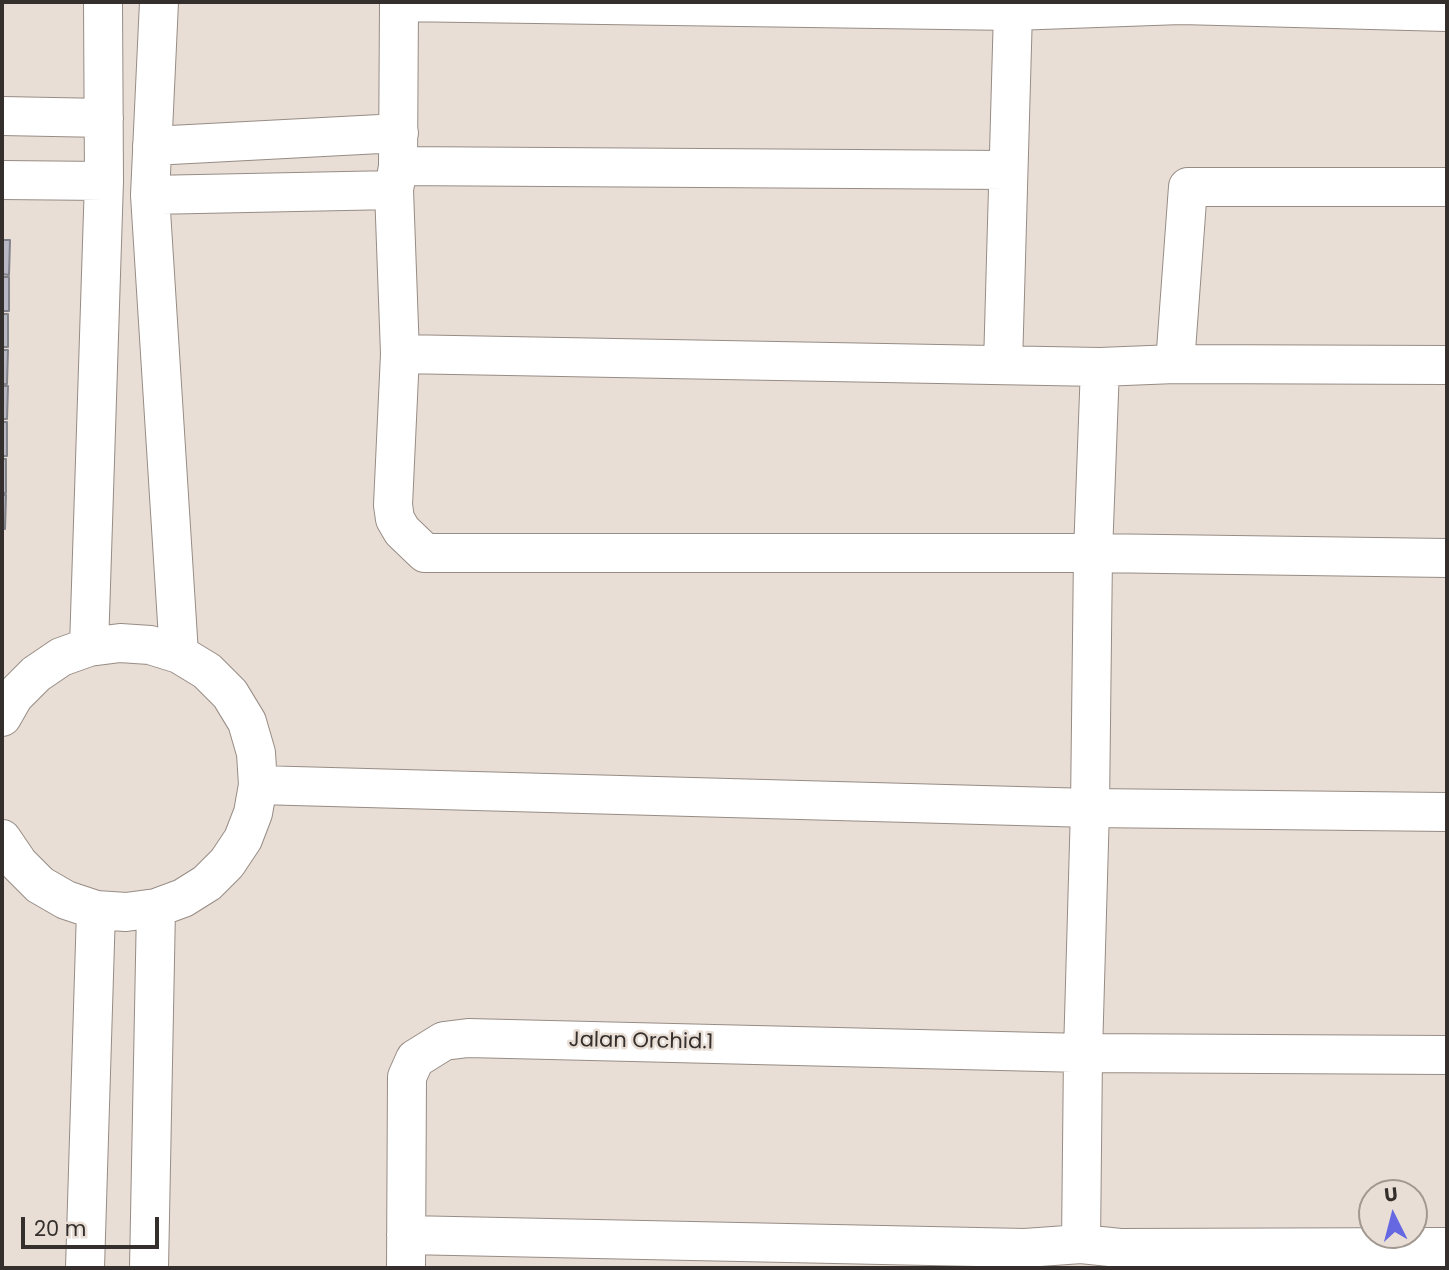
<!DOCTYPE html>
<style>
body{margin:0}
#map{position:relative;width:1449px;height:1270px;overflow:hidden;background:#e9ded5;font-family:Poppins,sans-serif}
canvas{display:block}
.frame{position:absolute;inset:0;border:4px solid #342f2c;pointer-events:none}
.north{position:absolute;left:1358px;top:1179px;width:70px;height:70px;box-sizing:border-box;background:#e9ded5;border:2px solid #a19891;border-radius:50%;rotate:354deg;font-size:19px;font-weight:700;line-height:28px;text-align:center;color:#342f2c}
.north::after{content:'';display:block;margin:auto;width:24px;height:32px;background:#6568e1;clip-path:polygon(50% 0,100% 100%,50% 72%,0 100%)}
.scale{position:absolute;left:21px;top:1217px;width:138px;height:32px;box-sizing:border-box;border:4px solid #342f2c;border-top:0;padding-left:9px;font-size:21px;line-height:24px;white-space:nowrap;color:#342f2c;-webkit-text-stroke:5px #e9ded5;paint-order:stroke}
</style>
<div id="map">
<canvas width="1449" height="1270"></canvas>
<div class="frame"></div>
<div class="north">U</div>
<div class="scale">20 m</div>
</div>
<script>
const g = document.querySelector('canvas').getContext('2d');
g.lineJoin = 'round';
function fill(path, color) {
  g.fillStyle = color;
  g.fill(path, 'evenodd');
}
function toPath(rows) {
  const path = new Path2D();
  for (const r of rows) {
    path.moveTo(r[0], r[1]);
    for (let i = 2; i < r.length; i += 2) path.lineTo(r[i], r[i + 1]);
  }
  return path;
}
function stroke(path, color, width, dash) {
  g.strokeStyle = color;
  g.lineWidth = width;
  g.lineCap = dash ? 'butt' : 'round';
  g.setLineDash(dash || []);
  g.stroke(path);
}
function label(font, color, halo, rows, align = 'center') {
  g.font = font + ' Poppins,sans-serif';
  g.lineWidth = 5;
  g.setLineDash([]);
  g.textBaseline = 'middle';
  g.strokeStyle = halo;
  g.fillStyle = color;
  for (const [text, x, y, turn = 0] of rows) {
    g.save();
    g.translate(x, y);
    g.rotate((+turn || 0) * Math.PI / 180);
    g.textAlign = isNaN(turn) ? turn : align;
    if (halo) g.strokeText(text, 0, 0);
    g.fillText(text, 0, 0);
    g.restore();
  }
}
const building = toPath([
 [2,240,10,240,9,275,2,274,2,240],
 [2,277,9,277,9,311,2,311,2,277],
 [2,314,8,314,8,347,2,347,2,314],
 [2,350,8,350,7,384,2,384,2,350],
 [2,386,8,386,7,419,2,419,2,386],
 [2,422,7,422,7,456,2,456,2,422],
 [2,459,6,459,6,493,2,493,2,459],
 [2,495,6,495,5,529,2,529,2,495]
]);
fill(building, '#b9b9c6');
stroke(building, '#82828b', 2);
const street = toPath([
 [159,2,150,195,179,654],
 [399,2,398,166,394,190,400,354,393,505,395,519,402,531,425,553,1093,553,1447,558],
 [399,2,1013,11,1181,5,1447,12],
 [2,116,104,118],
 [152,146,399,133],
 [398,166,1007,170],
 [2,180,104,181],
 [150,195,394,190],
 [400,354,1100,367,1175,364,1447,365],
 [1175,364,1188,187,1447,187],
 [1003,365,1013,11],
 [89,647,104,181,103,2],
 [2,717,14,696,36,674,61,657,89,647,120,643,150,645,179,654,207,671,230,694,247,722,256,753,258,785,253,813,243,839,227,863,207,883,183,898,156,908,126,912,96,910,66,900,40,885,19,864,2,839],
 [258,785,1090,808,1447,812],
 [406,1235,1025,1248,1081,1244,1120,1248,1447,1247],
 [1081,1244,1083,1053,1090,808,1093,553,1100,367],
 [85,1268,96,910],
 [149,1268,156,908],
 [406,1268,407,1077,415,1059,444,1041,468,1038,1083,1053,1447,1055]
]);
stroke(street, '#978c85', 40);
stroke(street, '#fff', 38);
label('21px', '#342f2c', '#e9ded5', [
 ["Jalan Orchid.1",641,1042,1]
]);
</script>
